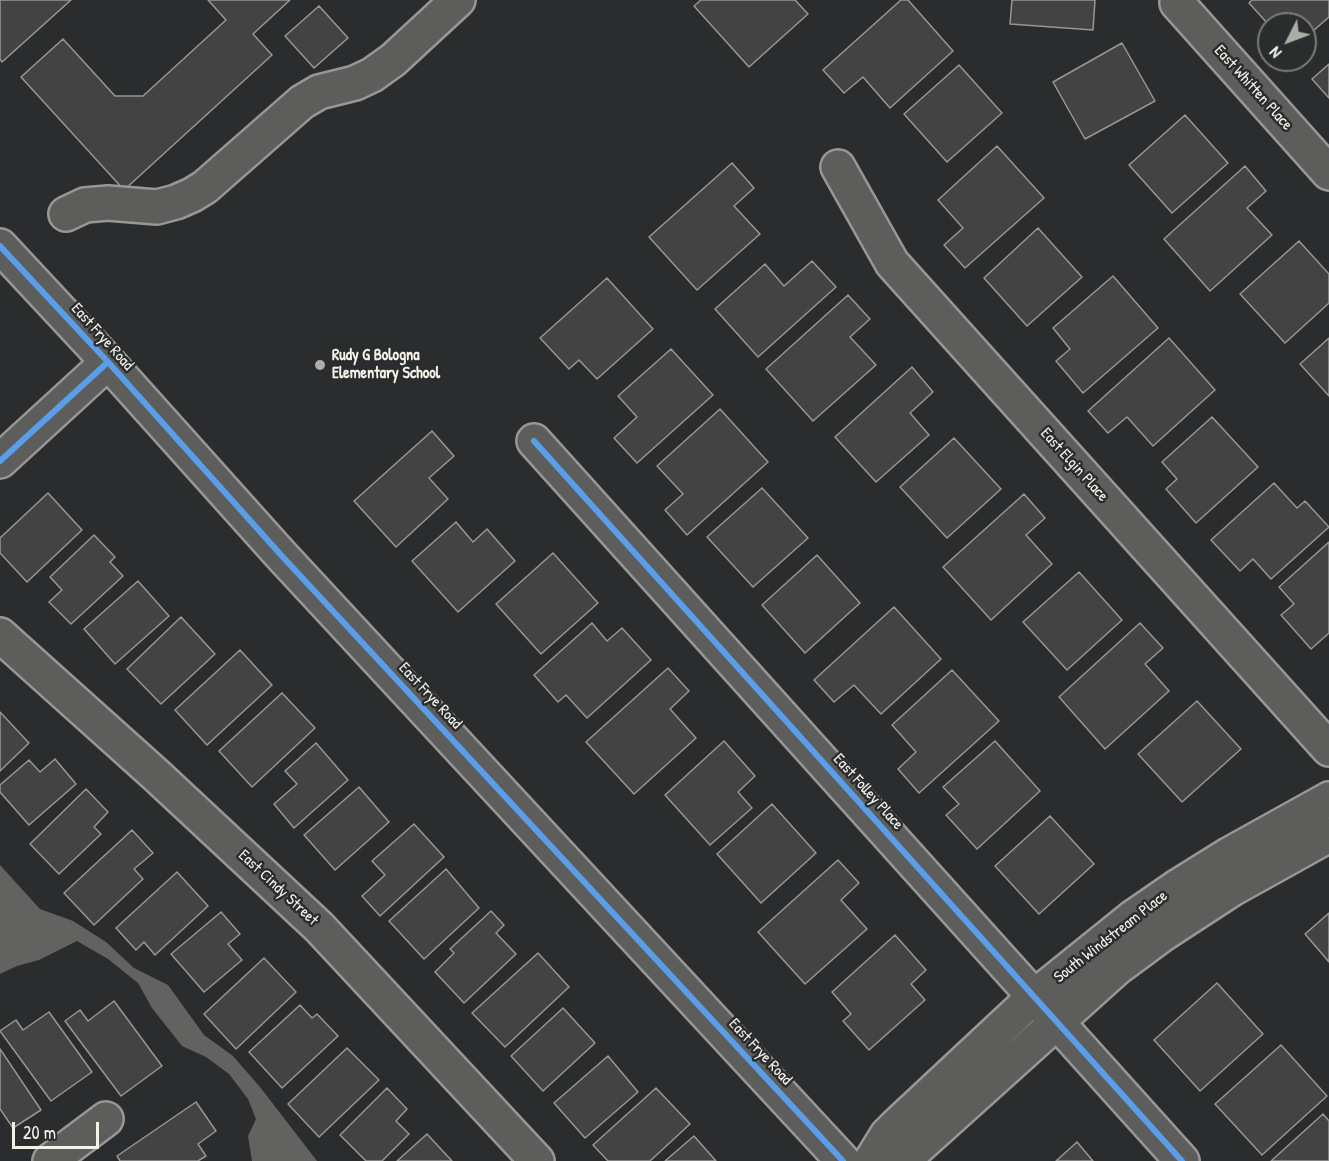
<!DOCTYPE html>
<style>
body{margin:0}
#map{position:relative;width:1329px;height:1161px;overflow:hidden;background:#2b2c2d;font-family:"Patrick Hand",sans-serif}
canvas{display:block}
.north{position:absolute;left:1257px;top:12px;width:60px;height:60px;box-sizing:border-box;background:#2a2d2e;border:2px solid #7b7b78;border-radius:50%;rotate:228deg;font-size:16px;font-weight:700;line-height:24px;text-align:center;color:#f4f1e8}
.north::after{content:'';display:block;margin:auto;width:21px;height:27px;background:#aeaca7;clip-path:polygon(50% 0,100% 100%,50% 72%,0 100%)}
.scale{position:absolute;left:12px;top:1122px;width:87px;height:27px;box-sizing:border-box;border:3px solid #f4f1e8;border-top:0;padding-left:8px;font-size:18px;line-height:21px;white-space:nowrap;color:#f4f1e8;-webkit-text-stroke:4px #2a2d2e;paint-order:stroke}
</style>
<div id="map">
<canvas width="1329" height="1161"></canvas>
<div class="north">N</div>
<div class="scale">20 m</div>
</div>
<script>
const g = document.querySelector('canvas').getContext('2d');
g.lineJoin = 'round';
function fill(path, color) {
  g.fillStyle = color;
  g.fill(path, 'evenodd');
}
function toPath(rows) {
  const path = new Path2D();
  for (const r of rows) {
    path.moveTo(r[0], r[1]);
    for (let i = 2; i < r.length; i += 2) path.lineTo(r[i], r[i + 1]);
  }
  return path;
}
function stroke(path, color, width, dash) {
  g.strokeStyle = color;
  g.lineWidth = width;
  g.lineCap = dash ? 'butt' : 'round';
  g.setLineDash(dash || []);
  g.stroke(path);
}
function label(font, color, halo, rows, align = 'center') {
  g.font = font + ' "Patrick Hand",sans-serif';
  g.lineWidth = 5;
  g.setLineDash([]);
  g.textBaseline = 'middle';
  g.strokeStyle = halo;
  g.fillStyle = color;
  for (const [text, x, y, turn = 0] of rows) {
    g.save();
    g.translate(x, y);
    g.rotate((+turn || 0) * Math.PI / 180);
    g.textAlign = isNaN(turn) ? turn : align;
    if (halo) g.strokeText(text, 0, 0);
    g.fillText(text, 0, 0);
    g.restore();
  }
}
fill(toPath([
 [0,865,40,909,73,921,106,942,134,968,168,985,204,1035,233,1056,260,1087,317,1161,252,1161,248,1136,256,1119,248,1099,229,1074,206,1057,182,1046,152,1008,138,983,108,959,77,941,39,960,17,966,0,974]
]), '#626361');
const building = toPath([
 [0,0,71,0,2,62,0,59,0,0],
 [208,0,290,0,253,34,272,55,124,190,21,77,63,39,115,96,143,96,226,20,208,0],
 [701,0,795,0,808,14,749,67,694,6,701,0],
 [901,0,908,0,953,51,890,108,863,77,844,93,823,70,901,0],
 [1012,0,1095,0,1093,30,1010,24,1012,0],
 [1252,0,1329,0,1329,17,1305,38,1305,24,1269,25,1249,3,1252,0],
 [319,6,348,38,314,68,285,36,319,6],
 [1122,43,1155,101,1085,139,1053,82,1122,43],
 [1329,64,1329,98,1312,79,1329,64],
 [959,65,1002,113,947,162,904,114,959,65],
 [1185,115,1228,163,1172,213,1129,165,1185,115],
 [997,146,1044,198,965,268,944,245,963,228,938,200,997,146],
 [732,163,754,188,734,206,760,234,697,290,649,237,732,163],
 [1245,166,1266,191,1247,208,1272,235,1210,291,1164,239,1245,166],
 [1038,228,1082,277,1027,326,984,278,1038,228],
 [1299,241,1329,274,1329,303,1285,343,1240,294,1299,241],
 [812,261,836,287,758,357,715,309,765,264,784,286,812,261],
 [1113,276,1158,328,1083,393,1056,361,1070,349,1053,328,1113,276],
 [607,278,653,329,597,379,579,360,569,369,540,338,607,278],
 [848,295,870,319,850,337,876,365,813,421,766,369,848,295],
 [1169,338,1215,390,1153,446,1127,417,1108,433,1088,411,1169,338],
 [1329,338,1329,396,1300,364,1329,338],
 [671,349,713,395,637,463,614,438,637,417,618,396,671,349],
 [912,367,933,392,910,413,929,435,876,482,835,437,912,367],
 [720,409,768,462,687,535,665,510,683,494,657,466,720,409],
 [1212,417,1258,467,1196,523,1166,489,1177,479,1162,462,1212,417],
 [432,431,454,456,429,478,448,499,396,547,354,501,432,431],
 [954,438,1001,489,947,538,900,487,954,438],
 [1274,483,1297,508,1305,501,1329,527,1271,579,1253,559,1240,571,1211,540,1274,483],
 [762,488,808,538,753,587,707,537,762,488],
 [48,493,82,530,27,582,0,553,0,538,48,493],
 [1024,494,1045,518,1026,535,1052,564,991,620,943,567,1024,494],
 [456,522,473,542,487,529,515,561,458,612,412,561,456,522],
 [94,535,115,557,110,562,123,576,71,624,49,602,62,590,50,577,94,535],
 [1329,542,1329,633,1311,649,1281,615,1294,604,1279,587,1329,542],
 [553,553,598,603,541,654,496,604,553,553],
 [817,555,860,603,805,653,762,605,817,555],
 [1079,572,1122,620,1067,670,1023,622,1079,572],
 [138,581,169,616,115,664,84,629,138,581],
 [894,607,941,659,881,714,854,685,834,702,814,680,894,607],
 [181,617,215,654,161,704,127,669,181,617],
 [592,623,607,641,622,628,651,660,587,718,566,695,558,702,534,675,592,623],
 [1140,623,1163,648,1145,664,1169,691,1105,749,1059,697,1140,623],
 [240,650,272,685,207,745,175,710,240,650],
 [668,668,689,691,670,709,696,738,634,794,586,742,668,668],
 [952,670,999,721,919,793,898,769,916,752,892,725,952,670],
 [282,693,315,728,252,787,219,751,282,693],
 [1197,701,1241,749,1182,802,1138,754,1197,701],
 [0,712,29,743,0,771,0,712],
 [724,741,755,776,738,792,752,808,710,845,665,795,724,741],
 [995,741,1040,791,977,849,946,815,959,804,943,787,995,741],
 [316,743,348,780,294,828,274,804,297,784,285,771,316,743],
 [55,759,76,784,29,825,0,792,0,785,29,760,40,772,55,759],
 [359,787,389,822,335,870,304,835,359,787],
 [86,789,108,812,94,827,101,834,59,874,30,844,86,789],
 [772,804,816,853,761,903,717,854,772,804],
 [1050,816,1094,864,1039,914,995,866,1050,816],
 [414,824,444,857,380,916,362,896,385,875,372,861,414,824],
 [132,830,153,853,134,869,143,879,94,925,64,893,132,830],
 [838,860,859,883,841,900,867,929,805,984,758,932,838,860],
 [446,869,479,908,424,959,389,921,446,869],
 [177,872,208,906,155,955,144,942,136,950,116,928,177,872],
 [491,911,504,925,496,933,516,954,464,1003,435,972,454,953,450,949,491,911],
 [221,912,240,934,228,944,242,960,204,992,171,954,221,912],
 [1329,913,1329,962,1305,934,1329,913],
 [895,935,926,970,911,984,925,1000,869,1050,843,1021,851,1014,832,992,895,935],
 [538,953,569,987,505,1047,472,1013,538,953],
 [264,958,296,992,236,1049,204,1014,264,958],
 [1217,983,1263,1034,1200,1091,1154,1040,1217,983],
 [114,1001,162,1066,121,1096,65,1021,80,1010,88,1021,114,1001],
 [300,1005,312,1018,317,1014,338,1036,282,1088,249,1052,300,1005],
 [563,1008,595,1043,543,1091,511,1056,563,1008],
 [49,1012,92,1072,51,1101,0,1031,16,1020,23,1030,49,1012],
 [1281,1045,1327,1096,1262,1155,1215,1104,1281,1045],
 [347,1048,379,1080,319,1137,288,1104,347,1048],
 [0,1049,41,1110,13,1128,0,1109,0,1049],
 [608,1056,638,1092,585,1138,554,1103,608,1056],
 [387,1088,407,1109,396,1121,409,1134,382,1161,366,1161,340,1135,387,1088],
 [656,1088,690,1124,650,1161,608,1161,593,1145,656,1088],
 [196,1102,216,1131,198,1144,206,1156,198,1161,120,1161,117,1156,196,1102],
 [1323,1114,1329,1121,1329,1161,1271,1161,1323,1114],
 [427,1134,452,1161,397,1161,427,1134],
 [694,1136,716,1161,665,1161,694,1136],
 [1077,1142,1093,1161,1056,1161,1077,1142]
]);
fill(building, '#434344');
stroke(building, '#979796', 1.5);
const minor = toPath([
 [1179,0,1177,3,1329,173],
 [838,167,892,263,1329,749],
 [66,214,85,205,108,203,157,207,176,202,192,195,205,187,302,102,319,92,355,83,372,75,393,60,458,0],
 [0,246,108,362,281,555,843,1161],
 [534,441,1182,1161],
 [0,461,108,362],
 [0,635,156,775,319,927,537,1161],
 [50,1161,106,1119],
 [871,1161,887,1135,897,1125,1034,997,1132,918,1177,887,1230,854,1329,799],
 [898,1161,907,1157,1117,968,1163,934,1232,889,1329,835]
]);
stroke(minor, '#979796', 38);
stroke(minor, '#5d5d5c', 33);
stroke(toPath([
 [0,246,108,362,281,555,843,1161],
 [534,441,1182,1161],
 [0,461,108,362]
]), '#5a9eea', 6);
for (const [x, y, r, color] of [
 [320,365,6,"#aeaca7"]
]) {
  const dot = new Path2D();
  dot.arc(x, y, r, 0, 2 * Math.PI);
  g.fillStyle = color;
  g.fill(dot);
  stroke(dot, '#2a2d2e', 2);
}
label('16px', '#f4f1e8', '#2a2d2e', [
 ["East Whitten Place",1253,88,48],
 ["East Frye Road",102,337,48],
 ["East Elgin Place",1074,465,48],
 ["East Frye Road",430,696,47],
 ["East Folley Place",868,792,48],
 ["East Cindy Street",278,888,43],
 ["South Windstream Place",1111,937,-38],
 ["East Frye Road",760,1052,47]
]);
label('bold 16px', '#f4f1e8', '#2a2d2e', [
 ["Rudy G Bologna",332,356],
 ["Elementary School",332,374]
], 'left');
</script>
